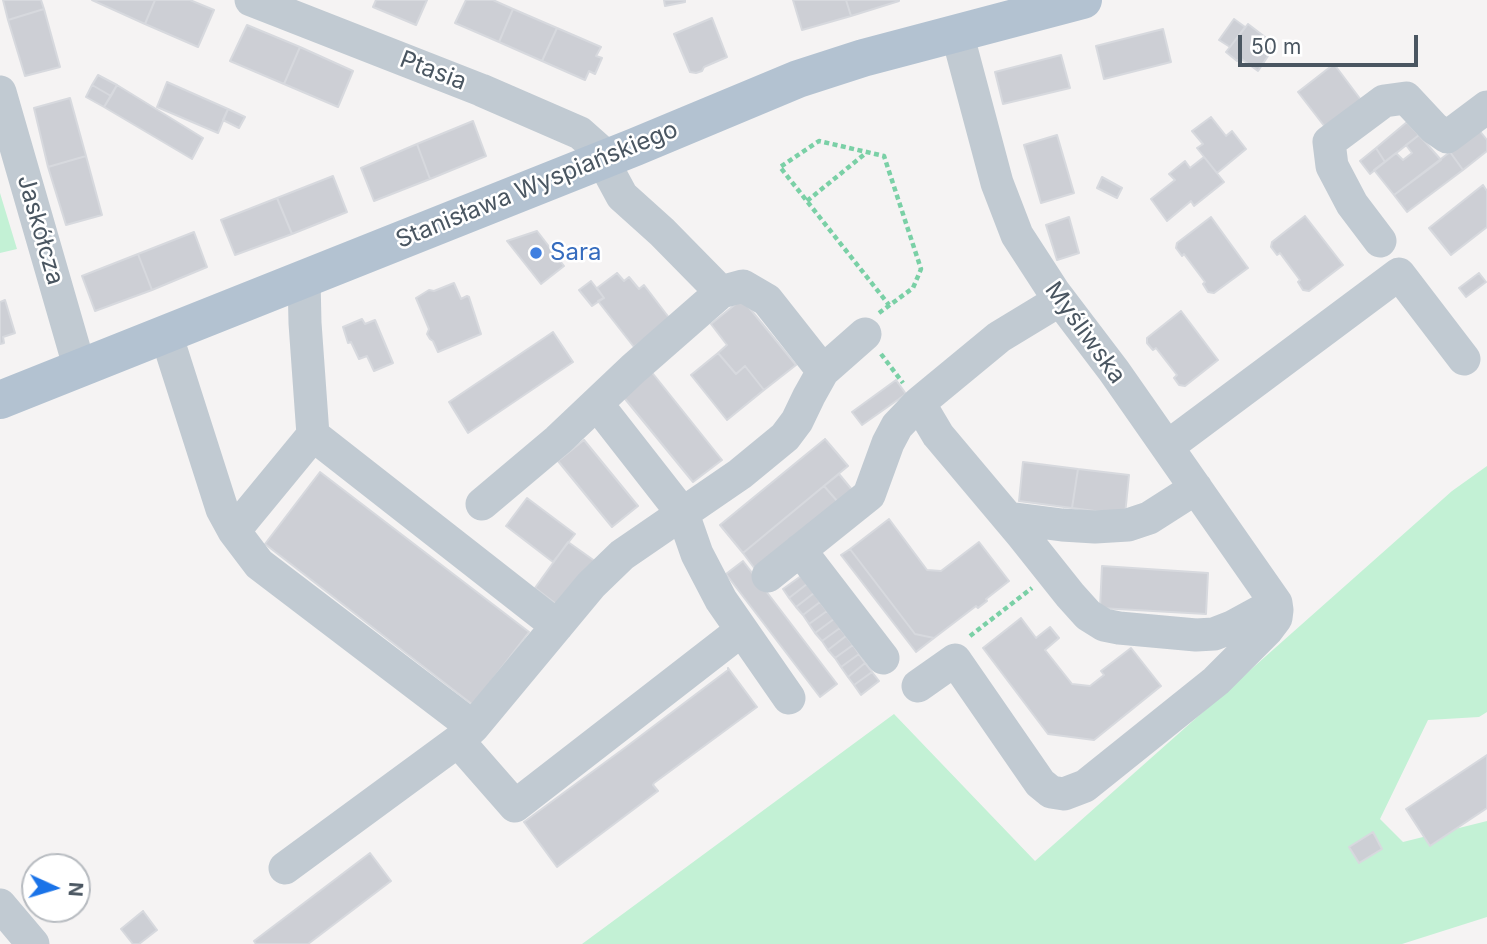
<!DOCTYPE html>
<meta charset="utf-8">
<style>
body{margin:0}
#map{position:relative;width:1487px;height:944px;overflow:hidden;background:#f5f3f3;font-family:Inter,sans-serif}
canvas{display:block}
.north{position:absolute;left:21px;top:853px;width:70px;height:70px;box-sizing:border-box;background:#fff;border:2px solid #b7bbc0;border-radius:50%;rotate:94deg;font-size:19px;font-weight:700;line-height:28px;text-align:center;color:#4a5661}
.north::after{content:'';display:block;margin:auto;width:24px;height:32px;background:#1a73e8;clip-path:polygon(50% 0,100% 100%,50% 72%,0 100%)}
.scale{position:absolute;left:1238px;top:35px;width:180px;height:32px;box-sizing:border-box;border:4px solid #4a5661;border-top:0;padding-left:9px;font-size:21px;line-height:24px;white-space:nowrap;color:#4a5661;-webkit-text-stroke:5px #fff;paint-order:stroke}
</style>
<div id="map">
<canvas width="1487" height="944"></canvas>
<div class="north">N</div>
<div class="scale">50 m</div>
</div>
<script>
const g = document.querySelector('canvas').getContext('2d');
g.lineJoin = 'round';
function fill(path, color) {
  g.fillStyle = color;
  g.fill(path, 'evenodd');
}
function toPath(rows) {
  const path = new Path2D();
  for (const r of rows) {
    path.moveTo(r[0], r[1]);
    for (let i = 2; i < r.length; i += 2) path.lineTo(r[i], r[i + 1]);
  }
  return path;
}
function stroke(path, color, width, dash) {
  g.strokeStyle = color;
  g.lineWidth = width;
  g.lineCap = dash ? 'butt' : 'round';
  g.setLineDash(dash || []);
  g.stroke(path);
}
function label(font, color, halo, rows, align = 'center') {
  g.font = font + ' Inter,sans-serif';
  g.lineWidth = 5;
  g.setLineDash([]);
  g.textBaseline = 'middle';
  g.strokeStyle = halo;
  g.fillStyle = color;
  for (const [text, x, y, turn = 0] of rows) {
    g.save();
    g.translate(x, y);
    g.rotate((+turn || 0) * Math.PI / 180);
    g.textAlign = isNaN(turn) ? turn : align;
    if (halo) g.strokeText(text, 0, 0);
    g.fillText(text, 0, 0);
    g.restore();
  }
}
fill(toPath([
 [0,193,17,249,0,253],
 [1487,466,1487,712,1479,717,1428,720,1380,819,1403,842,1487,821,1487,917,1402,944,582,944,894,714,1035,861,1452,491]
]), '#c3f1d5');
const building = toPath([
 [3,0,41,0,44,9,8,20,3,0],
 [92,0,155,0,145,24,92,0],
 [155,0,190,0,214,10,198,47,145,24,155,0],
 [376,0,427,0,416,25,373,7,376,0],
 [466,0,493,0,513,9,499,42,455,23,466,0],
 [664,0,685,0,685,2,665,6,664,0],
 [793,0,846,0,851,16,802,30,793,0],
 [846,0,899,0,899,1,851,16,846,0],
 [44,9,60,67,25,76,8,20,44,9],
 [513,9,557,28,542,61,499,42,513,9],
 [712,18,727,57,704,67,702,71,696,73,690,72,674,34,712,18],
 [1234,19,1245,27,1230,47,1219,40,1234,19],
 [1248,24,1265,37,1262,42,1272,50,1258,71,1240,58,1237,61,1226,52,1248,24],
 [247,25,300,47,284,84,230,61,247,25],
 [557,28,601,47,596,56,602,58,595,74,589,71,585,80,542,61,557,28],
 [1163,29,1171,62,1104,79,1096,46,1163,29],
 [300,47,353,71,338,107,284,84,300,47],
 [1061,55,1070,88,1003,104,995,72,1061,55],
 [1334,64,1361,100,1325,127,1298,92,1334,64],
 [98,75,117,85,111,96,92,85,98,75],
 [167,82,228,109,218,133,157,107,167,82],
 [92,85,111,96,104,107,86,97,92,85],
 [117,85,203,138,192,159,104,107,117,85],
 [70,98,86,156,48,167,34,108,70,98],
 [228,109,245,117,239,128,223,120,228,109],
 [1211,117,1226,136,1232,131,1246,149,1217,173,1197,148,1203,144,1192,131,1211,117],
 [473,121,486,156,430,179,417,144,473,121],
 [1407,122,1419,135,1385,162,1376,148,1407,122],
 [1479,130,1487,140,1487,151,1463,170,1450,152,1479,130],
 [1057,135,1074,193,1041,203,1024,145,1057,135],
 [1419,135,1441,160,1394,195,1374,170,1396,153,1403,160,1412,153,1406,145,1419,135],
 [417,144,430,179,374,201,361,168,417,144],
 [1376,148,1385,162,1370,174,1360,161,1376,148],
 [1450,152,1463,170,1407,212,1394,195,1450,152],
 [86,156,102,215,66,225,48,167,86,156],
 [1204,157,1224,182,1194,206,1191,201,1167,221,1151,199,1175,180,1169,174,1185,161,1190,168,1204,157],
 [333,176,347,212,292,234,277,198,333,176],
 [1102,177,1122,188,1117,198,1097,188,1102,177],
 [1483,185,1487,191,1487,227,1451,255,1429,228,1483,185],
 [277,198,292,234,235,255,221,220,277,198],
 [1305,216,1343,265,1309,291,1303,290,1298,282,1300,280,1280,253,1277,255,1271,247,1272,242,1305,216],
 [1069,217,1079,253,1057,260,1046,225,1069,217],
 [1211,217,1248,268,1214,293,1208,292,1203,284,1205,282,1184,254,1182,256,1176,248,1177,243,1211,217],
 [537,231,564,266,541,284,507,241,537,231],
 [194,232,207,267,152,290,138,254,194,232],
 [138,254,152,290,95,311,82,276,138,254],
 [617,273,624,281,629,277,639,289,644,285,670,319,634,347,598,301,604,298,597,288,617,273],
 [1479,273,1486,282,1466,297,1459,288,1479,273],
 [591,281,604,298,592,306,579,290,591,281],
 [454,283,461,299,467,296,469,297,481,334,438,352,433,341,430,339,427,334,429,329,416,298,429,290,434,291,454,283],
 [742,299,796,365,764,390,745,366,736,374,718,353,727,345,711,324,742,299],
 [5,300,15,333,3,337,4,343,0,344,0,302,5,300],
 [1181,311,1218,360,1185,386,1179,385,1174,378,1177,375,1156,348,1153,350,1147,343,1147,338,1181,311],
 [362,319,365,324,375,320,393,363,374,371,367,356,359,359,351,342,348,343,343,327,362,319],
 [553,332,573,362,468,433,449,402,553,332],
 [718,353,736,374,745,366,764,390,727,420,691,375,718,353],
 [650,370,722,460,693,482,621,394,650,370],
 [896,380,906,394,862,425,852,412,896,380],
 [825,439,848,466,743,553,720,525,825,439],
 [584,440,638,506,612,527,558,461,584,440],
 [1023,462,1078,469,1072,508,1019,501,1023,462],
 [1078,469,1129,475,1125,515,1072,508,1078,469],
 [320,472,529,632,473,705,265,544,320,472],
 [839,474,853,491,838,502,824,486,839,474],
 [824,486,838,502,755,569,743,553,824,486],
 [527,498,575,534,553,562,506,526,527,498],
 [889,519,927,570,941,571,979,542,1009,581,986,599,987,601,978,608,976,606,934,638,915,634,850,549,889,519],
 [568,542,599,564,564,610,535,588,568,542],
 [850,549,915,634,934,638,916,652,841,555,850,549],
 [743,561,837,684,820,697,726,574,743,561],
 [1102,566,1208,573,1206,614,1100,608,1102,566],
 [801,576,807,584,789,598,783,589,801,576],
 [807,584,814,593,796,607,789,598,807,584],
 [814,593,820,602,803,615,796,607,814,593],
 [820,602,827,611,809,624,803,615,820,602],
 [827,611,834,619,815,633,809,624,827,611],
 [1021,618,1036,638,1050,627,1059,638,1045,650,1072,684,1090,686,1104,675,1101,671,1131,648,1161,686,1094,740,1048,734,983,648,1021,618],
 [834,619,840,628,822,641,815,633,834,619],
 [840,628,846,636,828,650,822,641,840,628],
 [846,636,853,645,835,658,828,650,846,636],
 [853,645,859,654,841,667,835,658,853,645],
 [859,654,865,663,848,677,841,667,859,654],
 [865,663,872,672,854,685,848,677,865,663],
 [728,668,757,707,654,783,653,785,658,791,557,867,524,822,626,747,728,670,728,668],
 [872,672,879,681,861,695,854,685,872,672],
 [1487,755,1487,808,1430,846,1406,809,1487,755],
 [1373,832,1382,849,1359,863,1349,847,1373,832],
 [370,853,391,881,308,944,256,944,254,941,370,853],
 [143,911,157,930,139,944,133,944,121,929,143,911]
]);
fill(building, '#cdcfd5');
stroke(building, '#d7d9de', 2);
stroke(toPath([
 [807,201,866,153],
 [879,313,913,288,921,269,884,156,819,141,780,167,889,305],
 [881,354,903,383],
 [970,636,1032,588]
]), '#7ad0a6', 4.5, [5, 3.5]);
stroke(toPath([
 [251,0,481,90,580,133,607,157],
 [957,33,997,183,1017,235,1054,292,1114,371,1276,603],
 [0,92,80,369],
 [1380,241,1352,204,1332,166,1329,142,1384,101,1406,98,1434,128,1447,137,1487,107],
 [304,278,305,323,313,435],
 [721,292,743,286,767,300,823,371],
 [166,334,222,509,234,531,259,564,473,727],
 [919,403,938,435,1023,536,1070,595,1088,615,1104,625,1119,628,1196,635,1214,634,1232,627,1276,603],
 [597,404,683,514,697,554,721,600,789,698],
 [1167,447,1399,274,1464,359],
 [482,504,558,440,633,369,721,292,662,232,622,196,602,159],
 [1008,518,1062,525,1095,527,1128,525,1149,518,1196,488],
 [234,531,313,435,557,626],
 [800,550,883,658],
 [768,576,869,495,888,443,897,426,919,403,999,337,1060,300],
 [918,686,955,660,1040,783,1051,792,1064,794,1085,786,1216,681,1267,630,1276,618,1277,610,1276,603],
 [458,741,515,806,742,630],
 [285,868,458,741,473,727,591,585,622,555,740,474,785,437,797,421,809,396,823,371,865,334],
 [0,905,33,944]
]), '#c1cad2', 33);
stroke(toPath([
 [0,400,635,147,798,79,863,58,1083,0]
]), '#b3c2d1', 38);
for (const [x, y, r, color] of [
 [536,253,7,"#3f7fe0"]
]) {
  const dot = new Path2D();
  dot.arc(x, y, r, 0, 2 * Math.PI);
  g.fillStyle = color;
  g.fill(dot);
  stroke(dot, '#fff', 2.5);
}
label('24px', '#4a5661', '#fff', [
 ["Ptasia",433,71,21],
 ["Stanisława Wyspiańskiego",537,185,-22],
 ["Jaskółcza",40,230,74],
 ["Myśliwska",1085,333,54]
]);
label('24px', '#366cbe', '#fff', [
 ["Sara",550,253]
], 'left');
</script>
